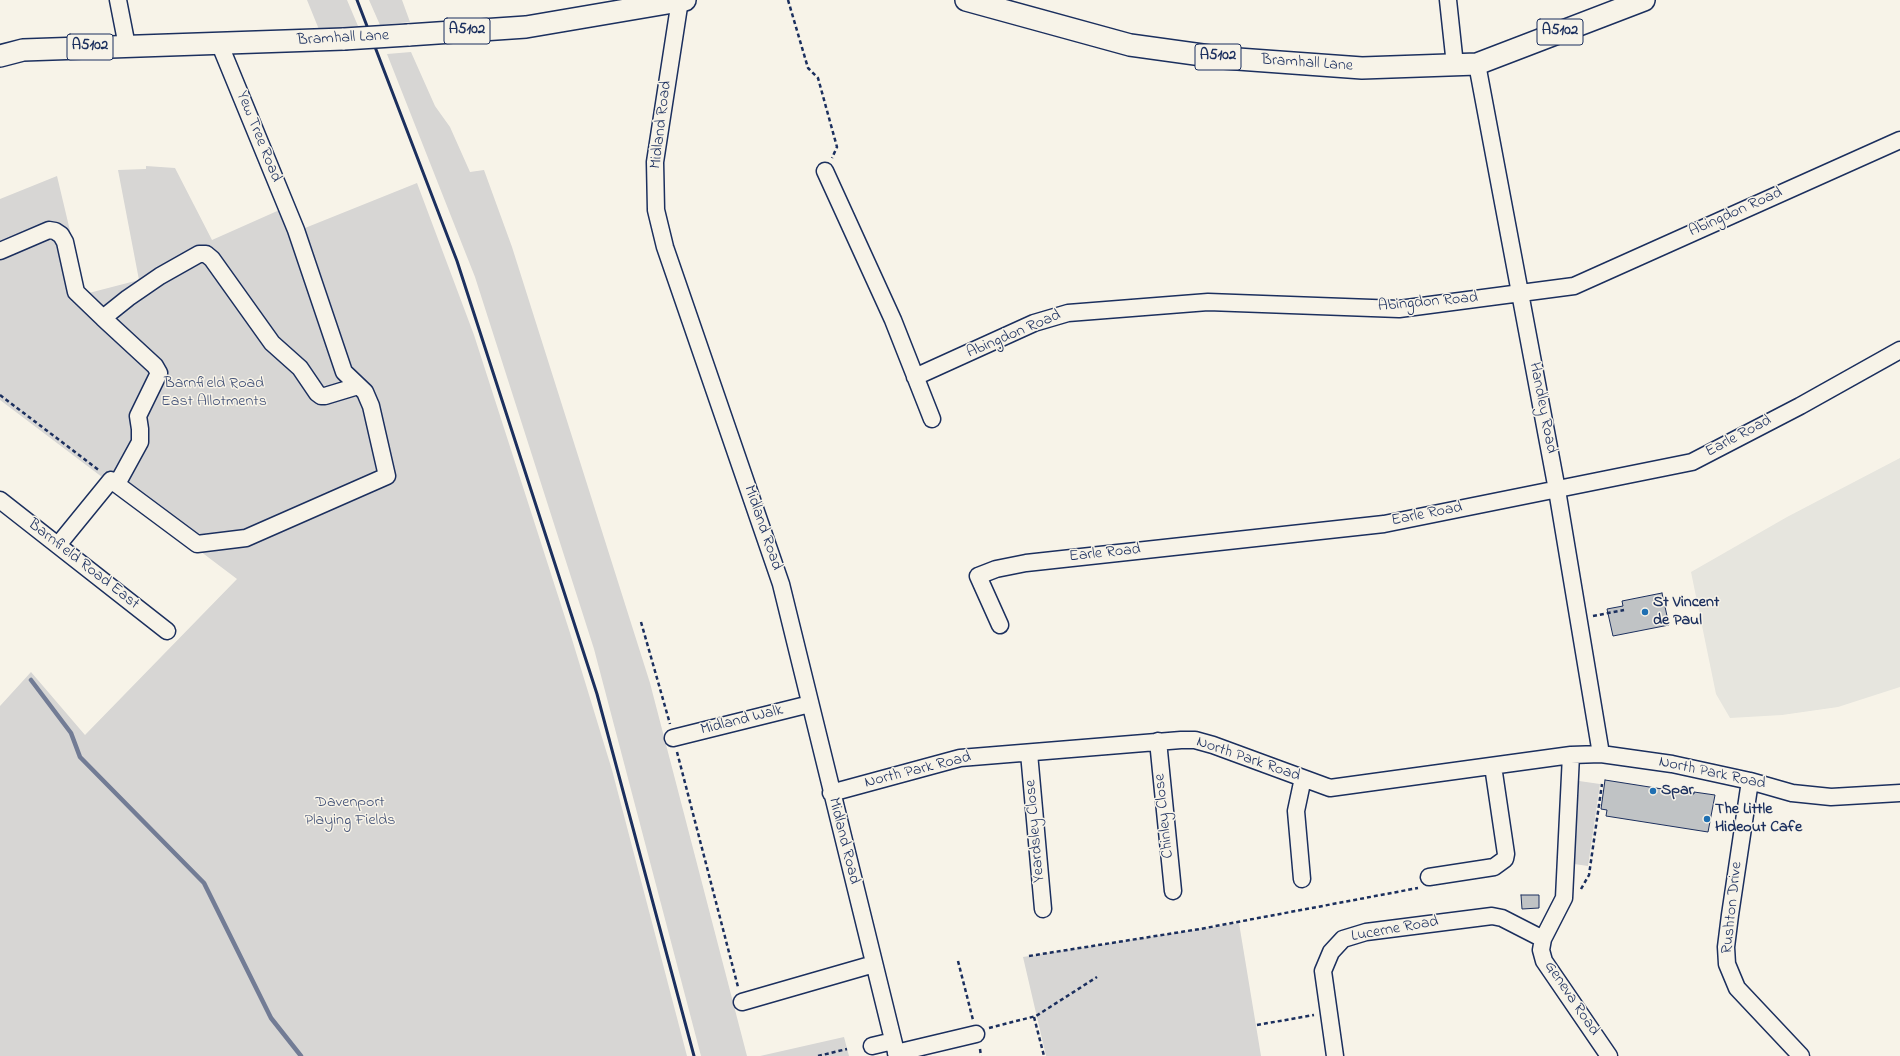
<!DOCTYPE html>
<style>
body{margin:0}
canvas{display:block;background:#f7f3e8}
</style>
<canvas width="1900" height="1056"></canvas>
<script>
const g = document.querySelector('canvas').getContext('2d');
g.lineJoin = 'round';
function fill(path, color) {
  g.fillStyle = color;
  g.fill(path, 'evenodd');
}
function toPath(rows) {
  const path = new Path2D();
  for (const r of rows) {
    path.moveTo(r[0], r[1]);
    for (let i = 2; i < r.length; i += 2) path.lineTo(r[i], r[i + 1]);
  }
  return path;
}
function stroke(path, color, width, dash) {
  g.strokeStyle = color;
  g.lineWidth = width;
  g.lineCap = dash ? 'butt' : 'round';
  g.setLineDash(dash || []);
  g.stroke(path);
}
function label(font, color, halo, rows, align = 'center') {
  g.font = font + ' "Indie Flower",sans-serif';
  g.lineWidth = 3;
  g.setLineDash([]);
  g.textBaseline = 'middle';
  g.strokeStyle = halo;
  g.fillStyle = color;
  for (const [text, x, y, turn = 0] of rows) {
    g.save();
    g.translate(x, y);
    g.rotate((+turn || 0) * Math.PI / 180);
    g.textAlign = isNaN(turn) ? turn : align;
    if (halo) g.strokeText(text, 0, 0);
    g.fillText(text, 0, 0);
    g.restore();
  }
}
fill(toPath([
 [1900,458,1900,687,1838,707,1782,715,1730,718,1716,694,1691,572,1787,517]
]), '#e6e5de');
fill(toPath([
 [307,0,347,0,358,26,320,32],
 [369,0,402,0,410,22,380,25],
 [411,52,435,106,450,127,470,172,484,170,512,247,650,683,747,1056,701,1056,594,649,475,277,387,54],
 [146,166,175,168,212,240,284,208,300,230,417,183,474,335,571,636,612,770,687,1056,0,1056,0,706,31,672,85,735,237,579,0,400,0,199,57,176,85,294,139,280,118,170,146,169],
 [1579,781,1600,784,1588,866,1574,864],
 [1239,923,1261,1056,1046,1056,1023,957],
 [844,1037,849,1056,760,1056]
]), '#d7d6d4');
stroke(toPath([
 [31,680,71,733,80,757,204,883,271,1018,301,1056]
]), '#727c95', 4.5);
const building = toPath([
 [1662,593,1669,625,1613,636,1607,609,1623,606,1622,601,1662,593],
 [1605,780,1694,794,1694,792,1715,795,1708,832,1606,816,1607,810,1601,809,1605,780],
 [1521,895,1539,895,1539,908,1522,909,1521,895]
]);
fill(building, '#c0c3c5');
stroke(building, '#1b2f5e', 1);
const minor = toPath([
 [118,0,127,46],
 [680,0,655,162,656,210,665,247,781,584,897,1056],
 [1448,0,1455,65],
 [1477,64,1557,490,1601,754],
 [825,171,893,320,932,419],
 [0,251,49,230,55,231,61,235,65,242,76,292,103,318],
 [915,377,1034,323,1068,313,1208,302,1399,309,1574,286,1900,140],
 [117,484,140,442,140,429,138,416,159,373,155,366,103,318,128,298,160,276,199,254,206,254,212,259,272,343,300,368,317,393,321,396,325,396,358,386],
 [0,500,167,631],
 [58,545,111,480,197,544,246,538,387,476,371,406,365,392,344,372,296,230,220,45],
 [1000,625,978,576,996,569,1026,563,1384,524,1692,462,1800,406,1900,350],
 [673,738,810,704],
 [1158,741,1173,891],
 [1029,753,1043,909],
 [1571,755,1564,898,1543,939,1541,950,1544,961,1609,1056],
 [1750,781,1730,915,1726,947,1727,964,1737,988,1801,1056],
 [831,793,960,758,1181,740,1195,740,1213,745,1330,788,1571,755,1601,754,1672,764,1750,781,1792,793,1831,797,1900,793],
 [1429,877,1494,867,1505,859,1506,854,1493,766],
 [1302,879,1296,811,1303,778],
 [742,1002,874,964],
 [872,1046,893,1041],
 [896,1053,976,1034],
 [1335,1056,1323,971,1331,952,1343,939,1366,932,1492,916,1502,918,1543,939]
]);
const major = toPath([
 [966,0,1130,45,1224,58,1362,68,1477,64,1644,0],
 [408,35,526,27,685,0],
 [0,56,23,50,344,39]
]);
stroke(minor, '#1b2f5e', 19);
stroke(major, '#1b2f5e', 24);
stroke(toPath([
 [788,0,808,68,818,78,837,147,832,158],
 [0,395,100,471],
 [1593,616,1624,610],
 [641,622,670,724],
 [677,752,738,987],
 [1581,889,1589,875,1602,784],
 [1029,956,1200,929,1418,888],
 [958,961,973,1020],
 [1034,1017,1044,1056],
 [1257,1025,1314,1015],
 [989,1028,1036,1016,1097,977],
 [980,1049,981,1056],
 [818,1056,847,1049]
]), '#1b2f5e', 2.5, [4, 3]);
stroke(minor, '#f7f3e8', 16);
stroke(major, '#f7f3e8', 21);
stroke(toPath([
 [357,0,457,261,597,694,694,1056]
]), '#1b2f5e', 3);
const majorBridge = toPath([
 [344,39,408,35]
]);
stroke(majorBridge, '#1b2f5e', 24, []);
stroke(majorBridge, '#f7f3e8', 21);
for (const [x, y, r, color] of [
 [1645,612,4,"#1f6fb2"],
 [1653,791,4,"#1f6fb2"],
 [1707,819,4,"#1f6fb2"]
]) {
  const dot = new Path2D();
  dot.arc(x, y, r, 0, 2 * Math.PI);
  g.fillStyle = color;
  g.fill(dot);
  stroke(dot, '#f7f3e8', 1.5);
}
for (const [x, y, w] of [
 [467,31,46],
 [1560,32,46],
 [90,47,46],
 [1218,57,46]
]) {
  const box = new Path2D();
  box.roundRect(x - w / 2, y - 13, w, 26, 3);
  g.fillStyle = '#f7f3e8';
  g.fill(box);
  stroke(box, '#1b2f5e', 1);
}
label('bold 15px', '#1b2f5e', null, [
 ["A5102",467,31],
 ["A5102",1560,32],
 ["A5102",90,47],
 ["A5102",1218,57]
]);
label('16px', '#1b2f5e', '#f7f3e8', [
 ["Bramhall Lane",343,39,-3],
 ["Bramhall Lane",1307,64,4],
 ["Midland Road",662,125,-83],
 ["Yew Tree Road",258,137,68],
 ["Abingdon Road",1736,213,-24],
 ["Abingdon Road",1428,303,-5],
 ["Abingdon Road",1014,335,-23],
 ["Handley Road",1542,408,79],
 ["Earle Road",1739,437,-28],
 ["Earle Road",1427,515,-11],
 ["Midland Road",762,528,71],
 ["Earle Road",1105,554,-6],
 ["Barnfield Road East",83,565,38],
 ["Midland Walk",742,721,-14],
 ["North Park Road",1248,760,19],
 ["North Park Road",918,771,-14],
 ["North Park Road",1712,774,12],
 ["Chinley Close",1165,816,-96],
 ["Yeardsley Close",1036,831,-95],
 ["Midland Road",843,841,76],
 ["Rushton Drive",1733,908,-84],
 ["Lucerne Road",1395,930,-10],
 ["Geneva Road",1571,999,56]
]);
label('16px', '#415076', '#f7f3e8', [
 ["Barnfield Road",214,384],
 ["East Allotments",214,402],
 ["Davenport",350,803],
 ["Playing Fields",350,821]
]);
label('bold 16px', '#1b2f5e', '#f7f3e8', [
 ["St Vincent",1653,603],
 ["de Paul",1653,621],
 ["Spar",1661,791],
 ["The Little",1715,810],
 ["Hideout Cafe",1715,828]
], 'left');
</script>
